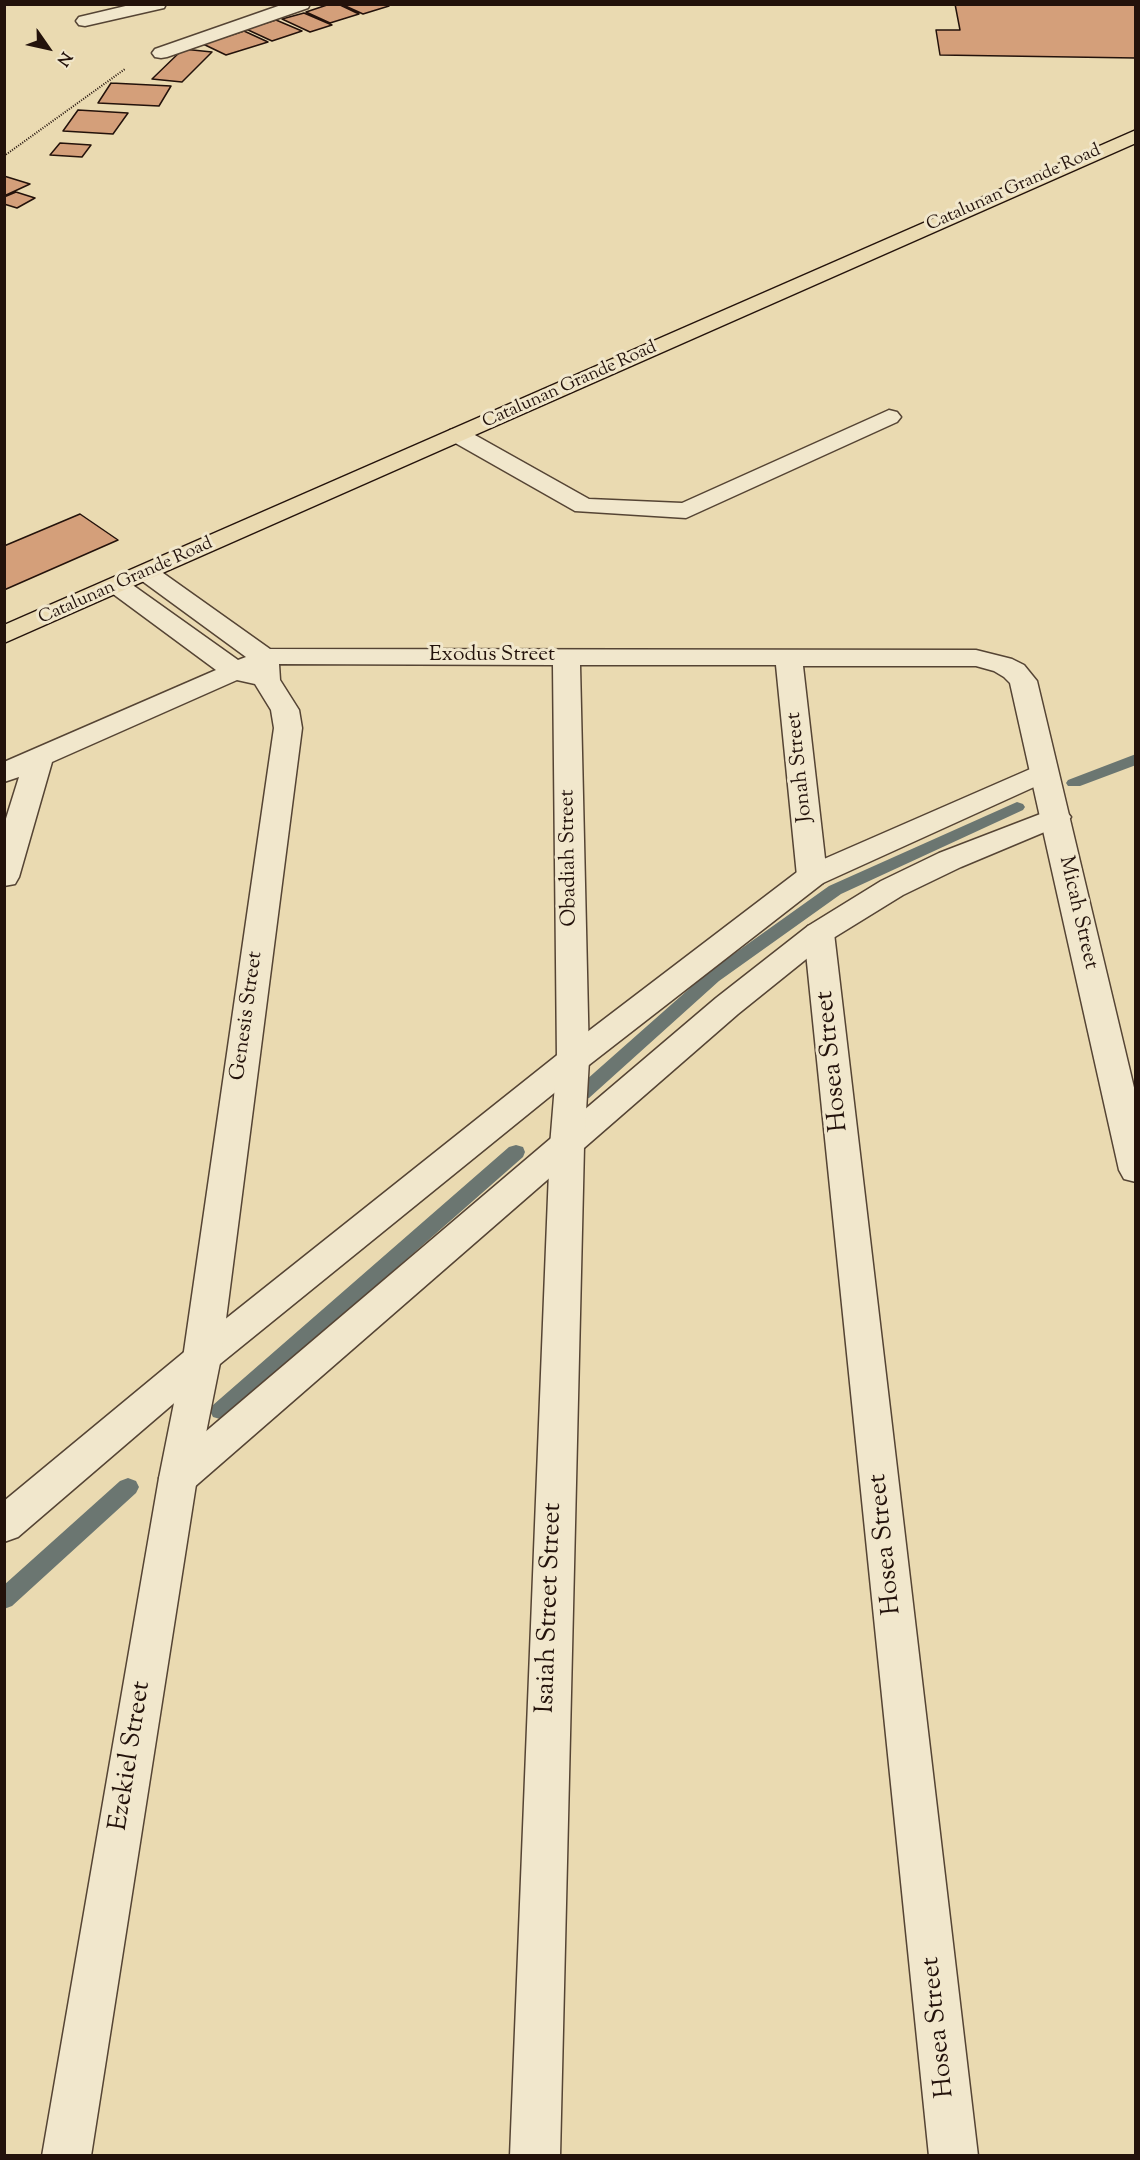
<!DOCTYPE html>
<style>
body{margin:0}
#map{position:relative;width:1140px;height:2160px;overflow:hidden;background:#eadab1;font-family:"Sorts Mill Goudy",serif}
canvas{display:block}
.frame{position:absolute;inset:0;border:6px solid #23120b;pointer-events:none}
.north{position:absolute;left:18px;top:18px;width:60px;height:60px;-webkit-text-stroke:4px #f1e7cc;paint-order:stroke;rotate:124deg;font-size:16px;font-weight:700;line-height:24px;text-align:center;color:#23120b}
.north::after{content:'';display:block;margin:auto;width:21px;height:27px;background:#23120b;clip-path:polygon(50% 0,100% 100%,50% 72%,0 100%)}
</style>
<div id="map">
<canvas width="1140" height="2160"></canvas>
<div class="frame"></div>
<div class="north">N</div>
</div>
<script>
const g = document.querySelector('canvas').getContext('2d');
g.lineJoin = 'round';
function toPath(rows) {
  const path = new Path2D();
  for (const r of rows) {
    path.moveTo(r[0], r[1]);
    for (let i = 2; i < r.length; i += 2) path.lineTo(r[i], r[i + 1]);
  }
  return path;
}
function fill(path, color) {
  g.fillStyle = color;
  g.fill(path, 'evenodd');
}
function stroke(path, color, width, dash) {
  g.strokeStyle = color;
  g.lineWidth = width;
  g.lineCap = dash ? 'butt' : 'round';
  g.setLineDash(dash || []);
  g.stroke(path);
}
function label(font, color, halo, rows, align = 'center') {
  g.font = font + ' "Sorts Mill Goudy",serif';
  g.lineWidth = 6;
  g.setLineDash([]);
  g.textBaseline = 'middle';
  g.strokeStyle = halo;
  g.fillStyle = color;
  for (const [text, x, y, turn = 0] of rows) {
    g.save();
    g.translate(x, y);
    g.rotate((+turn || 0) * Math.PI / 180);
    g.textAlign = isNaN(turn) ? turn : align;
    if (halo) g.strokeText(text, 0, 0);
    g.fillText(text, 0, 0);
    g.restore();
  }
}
fill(toPath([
 [1136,754,1136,765,1080,786,1068,786,1066,783,1068,780,1136,754],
 [1017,802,1023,804,1025,807,1023,810,841,894,719,981,589,1098,583,1099,577,1098,574,1093,577,1088,707,973,829,886,1017,802],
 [516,1145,523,1147,525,1152,523,1157,227,1417,220,1419,213,1417,210,1411,213,1405,509,1147,516,1145],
 [128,1478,136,1481,139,1487,136,1493,12,1606,4,1609,4,1585,120,1481,128,1478]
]), '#6b7671');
const building = toPath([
 [330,4,338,4,359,14,330,23,306,12,330,4],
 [341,4,387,4,389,6,363,14,341,4],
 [955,4,1136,4,1136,58,940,55,936,30,960,30,955,4],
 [304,13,332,25,310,32,282,19,304,13],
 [276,20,302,31,272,41,246,29,276,20],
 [244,31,268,42,226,55,203,44,244,31],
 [183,49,212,52,182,82,152,79,183,49],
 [111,83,171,86,159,106,98,103,111,83],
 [78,110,128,113,113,134,63,131,78,110],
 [60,143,91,145,82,157,50,155,60,143],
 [4,176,30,184,4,196,4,176],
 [16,192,35,198,17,208,4,204,4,197,16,192],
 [80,514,118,540,4,590,4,546,80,514]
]);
fill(building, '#d49f7a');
stroke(building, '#23120b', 1.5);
const lane = toPath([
 [1044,763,1054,766,1058,772,1054,778,823,883,585,1068,215,1368,18,1537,4,1542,4,1501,189,1348,561,1052,801,869,1044,763],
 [1056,808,1066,811,1071,817,1066,823,961,867,903,895,830,940,738,1014,192,1489,178,1494,164,1489,159,1478,164,1467,716,998,808,926,881,881,939,853,1056,808]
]);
const street = toPath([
 [134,4,166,4,164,8,85,26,79,25,76,21,79,17,134,4],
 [284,4,310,4,308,8,167,57,161,58,155,57,152,53,155,49,284,4],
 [889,410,897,412,901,417,897,422,686,518,575,511,450,440,446,435,450,430,458,428,466,430,589,499,682,503,889,410],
 [147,565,156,568,270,649,976,650,1012,659,1024,665,1037,681,1136,1096,1136,1182,1124,1179,1119,1170,1010,683,1004,677,994,671,976,666,803,666,827,876,823,883,812,886,801,883,797,876,776,665,580,665,589,1060,584,1146,560,2156,510,2156,550,1146,557,1060,553,665,279,664,280,680,299,710,302,728,221,1358,197,1478,91,2156,42,2156,159,1478,183,1358,274,728,271,710,255,684,237,680,52,762,19,877,15,884,4,886,4,825,19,777,4,782,4,762,216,670,109,591,105,586,109,581,118,578,127,581,238,660,246,657,138,578,134,573,138,568,147,565],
 [819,923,830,926,834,933,978,2156,929,2156,804,933,808,926,819,923]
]);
const primary = toPath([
 [1136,130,1136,143,4,643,4,625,1136,130]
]);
stroke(lane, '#554434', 3);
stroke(street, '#554434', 3);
stroke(primary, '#23120b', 3);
stroke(toPath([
 [4,156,125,69]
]), '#23120b', 2, [1, 1.5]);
fill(lane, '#f1e7cc');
fill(street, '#f1e7cc');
fill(primary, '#eadab1');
label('18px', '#23120b', '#f1e7cc', [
 ["Catalunan Grande Road",1014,189,-24],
 ["Catalunan Grande Road",570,386,-24],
 ["Catalunan Grande Road",126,582,-24]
]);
label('21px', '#23120b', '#f1e7cc', [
 ["Exodus Street",492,656],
 ["Jonah Street",801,767,-96],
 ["Obadiah Street",570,858,-91],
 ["Micah Street",1077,913,77],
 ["Genesis Street",248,1016,-82]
]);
label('26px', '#23120b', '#f1e7cc', [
 ["Hosea Street",834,1061,-96],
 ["Hosea Street",887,1544,-96],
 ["Isaiah Street Street",551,1608,-88],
 ["Ezekiel Street",132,1756,-81],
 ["Hosea Street",940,2027,-96]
]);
</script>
